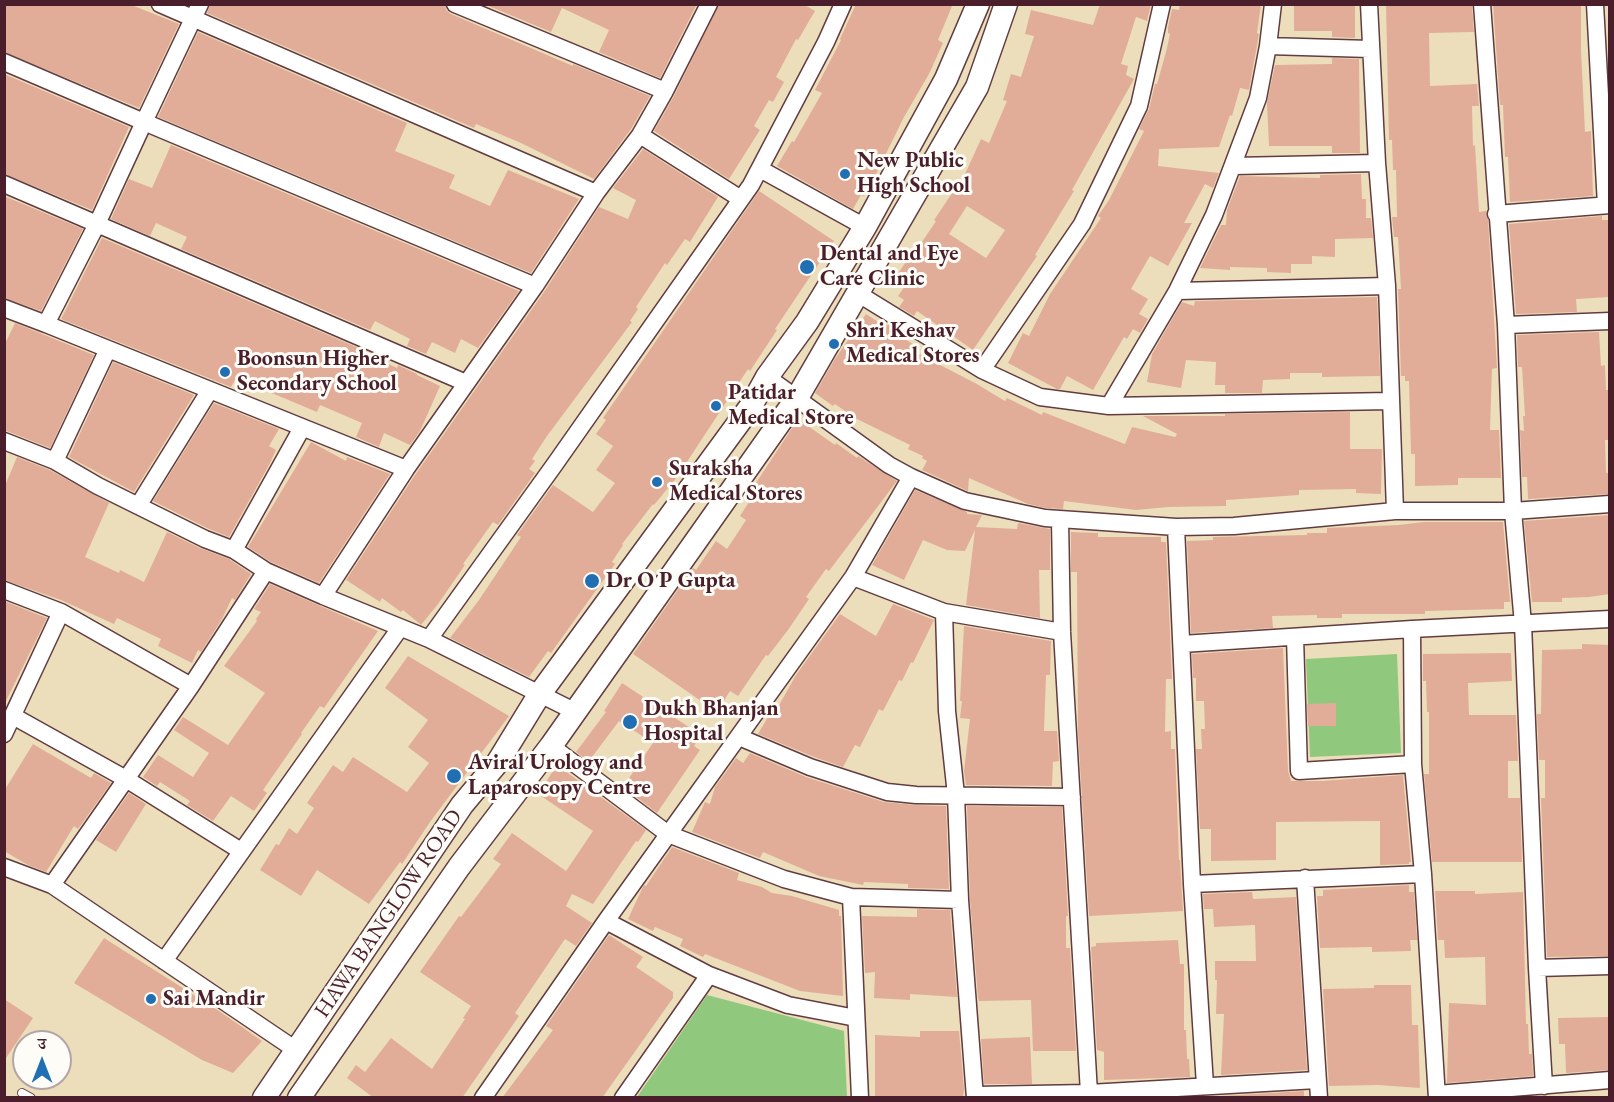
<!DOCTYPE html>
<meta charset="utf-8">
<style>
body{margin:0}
#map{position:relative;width:1614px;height:1102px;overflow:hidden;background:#ecdeba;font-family:"EB Garamond","Noto Serif Devanagari",serif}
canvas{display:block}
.frame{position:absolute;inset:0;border:6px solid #4a1f2b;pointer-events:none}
.north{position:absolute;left:12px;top:1030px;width:60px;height:60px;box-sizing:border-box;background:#fdfcf7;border:2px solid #b5a4a5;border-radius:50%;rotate:0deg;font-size:16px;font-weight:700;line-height:24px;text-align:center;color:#4a1f2b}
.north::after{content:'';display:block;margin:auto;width:21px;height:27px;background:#1f6fb2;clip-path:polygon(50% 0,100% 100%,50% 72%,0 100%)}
</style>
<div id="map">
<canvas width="1614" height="1102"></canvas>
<div class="frame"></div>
<div class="north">उ</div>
</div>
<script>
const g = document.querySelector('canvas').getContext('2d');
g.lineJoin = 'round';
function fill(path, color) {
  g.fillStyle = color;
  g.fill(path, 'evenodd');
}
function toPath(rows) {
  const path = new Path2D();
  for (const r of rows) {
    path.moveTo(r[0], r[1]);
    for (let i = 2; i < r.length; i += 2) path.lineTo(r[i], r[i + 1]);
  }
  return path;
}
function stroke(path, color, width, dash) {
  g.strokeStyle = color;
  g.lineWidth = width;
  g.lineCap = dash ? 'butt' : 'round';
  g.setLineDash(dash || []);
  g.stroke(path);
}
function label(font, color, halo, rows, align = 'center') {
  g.font = font + ' "EB Garamond",serif';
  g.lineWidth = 6;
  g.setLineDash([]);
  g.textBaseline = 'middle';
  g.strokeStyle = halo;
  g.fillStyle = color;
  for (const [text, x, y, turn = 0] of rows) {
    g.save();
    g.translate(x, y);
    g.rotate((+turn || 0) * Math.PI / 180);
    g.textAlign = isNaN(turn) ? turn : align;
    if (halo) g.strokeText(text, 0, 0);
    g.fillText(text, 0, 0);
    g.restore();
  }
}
fill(toPath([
 [1397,654,1401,753,1310,757,1306,659],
 [707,995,844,1031,847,1097,637,1097]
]), '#90c97d');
fill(toPath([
 [4,4,129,4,179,24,139,108,4,52],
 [210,4,445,4,446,10,451,14,573,66,573,64,650,96,631,129,594,179,521,143,476,124,474,128,207,13],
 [484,4,697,4,660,78,599,52,609,30,562,8,551,32],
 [719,4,803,4,815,11,798,40,796,39,776,77,784,82,773,102,769,100,754,126,760,130,729,179,654,131,674,96],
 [856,4,952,6,938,40,943,43,929,74,904,117,874,178,864,196,861,195,853,209,777,166,792,141,794,142,822,93,815,90,841,40,840,39],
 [1100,4,1151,4,1147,21,1136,17,1121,64,1128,66,1126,75,1134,79,1072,190,1074,191,1035,255,1037,256,973,350,917,311,914,316,899,307,904,300,898,296,905,286,894,279,913,252,914,254,936,221,934,220,965,174,981,139,989,143,1007,101,1003,100,1011,74,1021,77,1034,36,1025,34,1031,10,1093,25],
 [967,206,1005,230,986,258,949,234],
 [1180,4,1261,4,1257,33,1259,34,1249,90,1240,88,1232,116,1230,115,1219,147,1159,149,1158,166,1219,173,1213,188,1205,184,1184,223,1192,223,1168,266,1150,256,1131,289,1148,299,1139,314,1148,319,1140,333,1133,329,1127,339,1124,337,1093,390,1067,376,1060,389,1057,389,1008,363,1023,333,1029,336,1050,294,1101,218,1098,216,1109,200,1144,131,1139,129,1149,109,1155,84,1157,84,1166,52,1170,34,1168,33,1168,27,1172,9,1179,10],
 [1294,4,1355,4,1355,38,1332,37,1332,31,1294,31],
 [1386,4,1472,6,1474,32,1429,33,1430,86,1477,84,1479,106,1472,106,1473,146,1475,145,1479,212,1486,211,1488,220,1497,368,1492,369,1490,430,1499,430,1501,478,1458,478,1458,485,1415,486,1415,454,1411,454,1409,381,1405,381,1405,376,1401,376,1398,289,1401,289,1398,237,1394,237,1392,217,1397,217,1396,170,1393,170,1392,140,1389,140],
 [1493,4,1581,4,1581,50,1585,132,1591,131,1593,196,1510,202,1508,157,1505,157,1503,105,1500,105],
 [198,32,407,123,395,151,455,175,449,188,490,206,508,170,579,199,531,273,158,117],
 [1332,58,1359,59,1360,153,1332,153,1332,146,1269,146,1267,103,1275,65,1332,64],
 [4,74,129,127,92,210,4,174],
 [171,145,519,291,478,348,461,339,455,353,432,342,426,354,407,346,410,339,375,321,370,330,181,249,187,237,156,223,150,236,111,219,129,179,152,188],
 [643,149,718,197,690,242,685,239,667,265,665,263,636,307,638,309,630,321,632,322,547,436,532,459,535,461,529,469,535,473,498,525,493,522,463,564,465,565,438,604,421,625,420,624,403,610,401,612,382,598,380,602,346,580,415,475,544,292,599,207,628,219,636,200,613,188],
 [1361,174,1362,199,1366,199,1366,218,1371,218,1373,238,1335,239,1335,257,1312,256,1312,264,1291,264,1291,273,1267,272,1267,268,1230,267,1230,270,1200,268,1221,225,1226,225,1227,210,1240,176,1320,178,1320,175],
 [759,191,834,241,775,329,777,330,750,371,748,369,677,477,654,505,653,504,622,544,623,545,612,562,615,564,551,653,548,651,529,677,450,638,479,600,521,537,517,535,553,485,593,512,615,483,596,470,613,446,596,434,606,420,603,418],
 [4,196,83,229,41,311,4,298],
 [1602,216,1602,220,1610,220,1610,297,1576,299,1577,312,1516,314,1509,224],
 [102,238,361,349,361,351,397,368,398,365,417,374,417,375,440,386,420,431,410,445,384,433,379,447,356,437,362,423,320,405,317,412,236,378,231,387,61,319],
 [1377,297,1380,376,1322,377,1322,373,1290,373,1290,379,1263,380,1262,393,1225,393,1225,385,1215,385,1216,362,1186,360,1181,388,1147,382,1152,354,1182,302,1194,306,1195,301],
 [866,314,886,327,888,324,902,333,900,336,916,346,913,351,975,383,1005,401,1007,398,1042,415,1043,412,1125,444,1132,427,1175,437,1177,434,1143,416,1225,416,1225,414,1350,412,1350,449,1382,449,1381,494,1356,493,1356,489,1299,490,1299,495,1226,500,1226,506,1168,507,1136,510,1064,501,1063,509,1046,508,1028,504,969,478,968,491,922,470,927,461,922,458,923,456,908,449,910,445,855,418,835,404,833,406,815,393,835,359],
 [15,323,94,355,50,448,4,430,4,346],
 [1599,332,1601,366,1605,365,1606,390,1608,390,1609,440,1605,440,1606,473,1610,473,1610,494,1528,499,1527,477,1522,477,1520,430,1524,431,1523,416,1525,416,1522,367,1518,367,1517,335],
 [113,362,194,395,134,492,69,457],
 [214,403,279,429,269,446,276,450,269,465,229,537,209,529,153,501],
 [798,419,835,445,836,443,857,458,858,456,897,481,829,571,826,569,806,597,809,599,788,630,768,656,766,655,738,696,730,691,717,712,633,654,693,568,696,570,716,541,727,549,746,520,740,516,754,494,750,492],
 [311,442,346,461,347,457,390,474,319,583,271,562,248,547],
 [17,457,50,470,109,503,85,557,119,573,120,570,144,582,167,532,200,548,229,559,251,574,235,600,232,598,222,619,201,652,198,650,192,663,158,646,161,639,117,618,114,624,61,600,4,580,4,488],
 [915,490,967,512,967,514,982,515,976,527,1017,529,1018,523,1050,529,1050,570,1039,570,1040,618,966,605,975,530,965,551,947,550,923,540,904,580,872,565],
 [1610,515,1610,594,1589,597,1562,598,1562,602,1532,602,1524,521],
 [1424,522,1503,522,1510,602,1504,602,1504,609,1425,611,1425,614,1342,614,1342,618,1317,618,1317,615,1272,616,1273,628,1191,633,1187,541,1213,540,1213,537,1307,535,1307,533,1327,533,1327,528,1399,525],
 [1071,532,1098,533,1098,537,1161,537,1161,542,1166,542,1172,679,1166,679,1165,732,1171,731,1171,749,1175,749,1179,860,1180,860,1183,911,1089,916,1078,731,1077,572,1071,572],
 [270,584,378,631,324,708,320,706,301,733,302,734,263,790,267,793,254,811,231,796,213,821,187,805,190,801,160,782,157,786,143,777,158,755,193,777,209,753,174,730,183,717,228,745,259,701,265,693,224,666,257,621,256,619,261,612,254,609],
 [4,601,47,618,4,705],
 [893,604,934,620,913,663,911,662,902,681,899,680,883,711,879,709,860,747,855,745,843,767,814,757,758,734,775,705,778,707,796,675,840,614,876,636],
 [964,626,1051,641,1050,675,1046,675,1044,731,1057,731,1059,761,1053,762,1052,786,966,785,964,771,970,719,960,718,962,701,960,701],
 [1582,644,1610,645,1610,956,1547,957,1541,798,1545,798,1545,760,1539,760,1537,714,1541,714,1542,650,1582,649],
 [1283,648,1288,771,1291,781,1322,781,1403,775,1411,862,1409,862,1409,864,1380,865,1380,821,1276,822,1276,860,1211,861,1211,829,1200,829,1196,749,1202,749,1201,729,1205,729,1204,701,1196,701,1196,678,1193,678,1192,654],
 [1511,653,1512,681,1468,683,1469,715,1516,715,1518,761,1508,761,1508,798,1520,798,1522,862,1432,862,1424,774,1429,774,1429,712,1427,712,1426,681,1423,681,1423,654],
 [408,656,509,716,430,822,402,864,400,862,369,904,317,870,301,896,260,870,276,844,279,845,289,828,297,834,314,808,307,803,333,765,343,772,353,757,407,792,429,763,408,747,428,720,385,688],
 [622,683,701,735,694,746,700,750,657,813,623,787,653,743,619,721,589,761,576,752,606,712,604,711],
 [1336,703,1336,726,1308,726,1307,704],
 [33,744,91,778,94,773,111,783,78,829,74,826,46,872,28,865,4,851,4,791],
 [750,753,806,777,884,802,915,805,946,806,949,889,908,888,908,884,864,882,863,885,819,876,763,852,760,858,692,832,705,802,710,804,715,787,736,758,743,763],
 [557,765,646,830,638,842,636,841,593,904,572,894,566,906,592,923,576,946,565,939,515,1013,519,1016,462,1098,374,1098,347,1078,356,1065,365,1072,391,1038,432,1069,465,1019,463,1018,471,1006,420,972,459,916,461,917,501,864,493,859,512,833,566,871,593,831,538,794],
 [129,793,146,804,116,852,96,840],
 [967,806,1062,807,1068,916,1066,916,1066,948,1070,948,1076,1051,1033,1051,1031,1000,979,1001,978,998,970,899],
 [672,847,739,873,737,880,762,887,772,893,792,896,839,910,839,916,841,916,843,996,800,991,705,954,703,957,680,946,683,939,655,927,653,931,628,919,642,889,644,885,646,886],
 [1409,885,1409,892,1414,892,1417,940,1410,940,1411,951,1372,952,1372,947,1320,948,1317,896,1323,896,1323,890],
 [1435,891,1475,891,1475,894,1523,892,1526,1024,1528,1024,1529,1054,1532,1054,1533,1076,1447,1083,1449,1003,1486,1005,1485,957,1445,958,1444,940,1438,940],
 [1252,892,1253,899,1296,897,1307,1070,1221,1075,1224,1014,1216,1014,1217,980,1215,980,1215,961,1256,961,1255,925,1214,927,1213,909,1204,909,1203,894],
 [917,909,950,910,957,997,910,994,910,1000,874,998,875,972,865,973,862,916,917,917],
 [609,935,643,957,636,967,673,992,673,998,602,1098,502,1098,553,1030,546,1026],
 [104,938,219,1011,262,1041,233,1073,202,1060,74,983],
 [1178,940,1180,964,1184,964,1184,1030,1186,1030,1187,1059,1189,1059,1190,1077,1104,1080,1104,1052,1097,1050,1091,947,1096,946,1096,943],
 [1374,985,1411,985,1412,1025,1418,1025,1420,1088,1378,1085,1329,1086,1323,989,1374,988],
 [4,999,33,1018,4,1061],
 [1609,1017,1610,1070,1566,1073,1565,1044,1559,1044,1558,1018],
 [920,1031,959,1031,964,1089,963,1098,875,1098,875,1035,920,1037],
 [1030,1037,1032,1084,984,1084,981,1039],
 [1304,1091,1304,1098,1220,1098,1220,1096]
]), '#e1ad99');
const lane = toPath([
 [22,1093,31,1098]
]);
const street = toPath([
 [160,4,596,193],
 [455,4,665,91],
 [1369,4,1377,163,1387,286,1395,511],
 [1482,4,1506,325,1513,511,1523,624,1537,968,1544,1086],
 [1595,4,1606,205],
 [1268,46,1370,49],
 [4,62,144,122,200,4],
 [640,135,741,199],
 [1234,166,1377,163],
 [760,169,865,227],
 [4,184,97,224,144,122,535,286],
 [1496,214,1610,205],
 [1177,291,1387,286],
 [857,293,982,370,1040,397,1109,406,1390,401],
 [4,308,46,324],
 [1506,325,1610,321],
 [982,370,1082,224,1139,106,1162,4],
 [767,377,889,465,911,477,965,501,1045,518,1176,527,1234,526,1395,511,1513,511,1610,504],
 [1109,406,1177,291,1214,215,1258,98,1268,46,1273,4],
 [4,441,55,461,98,486,205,539,234,550,266,571,323,596,429,639,574,711],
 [55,461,108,349],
 [406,469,46,324,97,224,466,383],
 [138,506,210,390],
 [1060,520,1062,632,1089,1093],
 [1176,527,1192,884,1205,1085],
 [234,550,302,428],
 [853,577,944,612,1062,632],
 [4,590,61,612,191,686],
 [323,596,406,469,535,286,596,193,640,135,665,91,709,4],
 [944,612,947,711,956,795,960,900,975,1098],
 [1412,629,1413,764,1423,874,1437,1098],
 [1295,637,1299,771,1413,764],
 [429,639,555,464,751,185,826,42,843,4],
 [1182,644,1412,629,1610,619],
 [13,716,126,779,241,851],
 [4,734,61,612],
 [739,737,810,767,887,792,916,795,1072,797],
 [551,746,668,834,784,879,851,897,960,900],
 [4,867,52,885,296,1050],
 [1305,878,1319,1098],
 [1192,884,1423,874],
 [52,885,191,686,266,571],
 [851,897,860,1098],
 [606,921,709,975,788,1005,856,1018],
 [164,961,400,628],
 [1537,968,1610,966],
 [1437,1094,1610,1080],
 [975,1095,1089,1093,1317,1080],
 [483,1098,606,921,853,577,911,477],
 [623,1098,709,975]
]);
const secondary = toPath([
 [264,1098,462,805,498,762,539,695,751,406,767,377,807,322,865,227,946,79,978,4],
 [299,1098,459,867,551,746,797,398,977,87,1006,4]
]);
stroke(lane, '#623c40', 10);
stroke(street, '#623c40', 19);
stroke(secondary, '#623c40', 25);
stroke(lane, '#fff', 8);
stroke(street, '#fff', 16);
stroke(secondary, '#fff', 22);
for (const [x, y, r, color] of [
 [845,174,6,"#1f6fb2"],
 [807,267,8,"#1f6fb2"],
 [834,344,6,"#1f6fb2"],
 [225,372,6,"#1f6fb2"],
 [716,406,6,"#1f6fb2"],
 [657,482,6,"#1f6fb2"],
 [592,581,8,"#1f6fb2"],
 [630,722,8,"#1f6fb2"],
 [454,776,8,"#1f6fb2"],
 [151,999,6,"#1f6fb2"]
]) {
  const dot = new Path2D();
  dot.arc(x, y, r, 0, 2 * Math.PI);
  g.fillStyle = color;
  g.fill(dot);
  stroke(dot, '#fdfcf7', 2);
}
label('bold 22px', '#4a1f2b', '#fdfcf7', [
 ["New Public",857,161],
 ["High School",857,186],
 ["Dental and Eye",820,254],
 ["Care Clinic",820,279],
 ["Shri Keshav",846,331],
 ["Medical Stores",846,356],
 ["Boonsun Higher",237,359],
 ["Secondary School",237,384],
 ["Patidar",728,393],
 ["Medical Store",728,418],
 ["Suraksha",669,469],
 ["Medical Stores",669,494],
 ["Dr O P Gupta",606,581],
 ["Dukh Bhanjan",644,709],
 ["Hospital",644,734],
 ["Aviral Urology and",468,763],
 ["Laparoscopy Centre",468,788],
 ["Sai Mandir",163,999]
], 'left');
label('22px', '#4a1f2b', '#fdfcf7', [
 ["HAWA BANGLOW ROAD",389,914,-56]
]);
</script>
